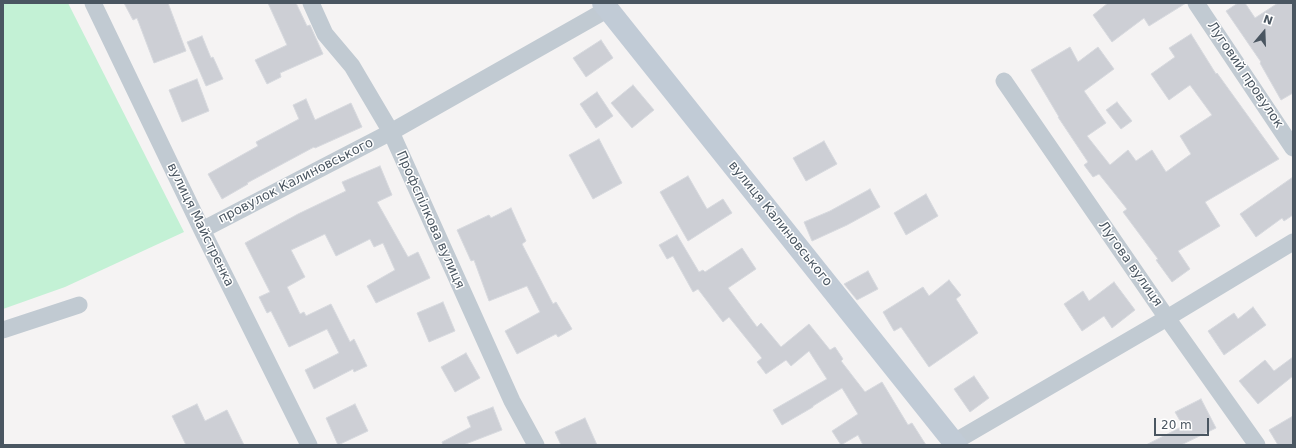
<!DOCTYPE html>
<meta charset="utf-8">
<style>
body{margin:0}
#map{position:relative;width:1296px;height:448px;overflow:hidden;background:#f5f3f3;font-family:"DejaVu Sans",sans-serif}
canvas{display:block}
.frame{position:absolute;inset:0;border:4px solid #4a5661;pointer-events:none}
.north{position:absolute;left:1244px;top:12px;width:40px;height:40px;-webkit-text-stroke:3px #fff;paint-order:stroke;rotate:19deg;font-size:11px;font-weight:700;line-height:16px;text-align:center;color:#4a5661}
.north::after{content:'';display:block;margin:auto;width:14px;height:18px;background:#4a5661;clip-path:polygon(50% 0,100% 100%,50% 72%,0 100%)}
.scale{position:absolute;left:1154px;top:418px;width:55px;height:18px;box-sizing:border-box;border:2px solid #4a5661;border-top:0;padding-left:5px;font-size:12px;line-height:14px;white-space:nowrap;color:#4a5661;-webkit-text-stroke:3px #fff;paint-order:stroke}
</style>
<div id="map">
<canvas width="1296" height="448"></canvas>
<div class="frame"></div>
<div class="north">N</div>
<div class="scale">20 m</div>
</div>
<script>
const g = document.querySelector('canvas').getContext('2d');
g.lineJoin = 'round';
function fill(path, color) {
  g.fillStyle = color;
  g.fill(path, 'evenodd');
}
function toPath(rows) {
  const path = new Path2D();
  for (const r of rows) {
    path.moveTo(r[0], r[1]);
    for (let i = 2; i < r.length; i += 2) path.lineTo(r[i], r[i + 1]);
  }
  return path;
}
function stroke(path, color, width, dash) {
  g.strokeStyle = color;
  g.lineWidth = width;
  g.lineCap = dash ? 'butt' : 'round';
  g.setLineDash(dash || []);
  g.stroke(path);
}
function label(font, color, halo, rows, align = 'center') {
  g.font = font + ' "DejaVu Sans",sans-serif';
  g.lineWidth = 3;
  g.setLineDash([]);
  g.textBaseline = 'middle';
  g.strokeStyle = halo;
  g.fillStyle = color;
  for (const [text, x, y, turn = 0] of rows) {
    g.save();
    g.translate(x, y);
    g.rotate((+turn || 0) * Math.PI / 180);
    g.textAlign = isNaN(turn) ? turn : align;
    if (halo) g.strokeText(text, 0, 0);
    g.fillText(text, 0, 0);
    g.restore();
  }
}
fill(toPath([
 [3,3,68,3,184,232,65,287,3,309]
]), '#c3f1d5');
const building = toPath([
 [124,3,168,3,186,51,154,63,137,18,133,20,124,3],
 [268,3,296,3,307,26,310,25,323,54,280,73,281,77,267,84,255,60,287,45,268,3],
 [1108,3,1186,3,1149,26,1144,18,1112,42,1093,15,1108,3],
 [1238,3,1245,3,1255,18,1278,3,1293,3,1293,93,1281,100,1260,63,1261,62,1226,11,1238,3],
 [1191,34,1216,74,1217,73,1279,159,1205,202,1220,226,1178,251,1190,269,1172,282,1156,260,1158,259,1123,212,1127,209,1099,174,1093,177,1084,165,1088,162,1058,117,1059,117,1031,70,1070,47,1078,62,1098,47,1114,69,1084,91,1106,123,1087,136,1110,165,1128,150,1136,161,1152,150,1166,172,1191,154,1180,136,1212,115,1190,85,1169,100,1151,74,1175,57,1169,48,1191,34],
 [202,36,211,58,213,57,223,79,206,86,187,42,202,36],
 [601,40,613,58,586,77,573,58,601,40],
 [197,79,209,111,182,122,169,90,197,79],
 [633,85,654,110,632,128,611,103,633,85],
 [597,92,613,116,596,128,580,104,597,92],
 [306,99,315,120,351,103,362,127,315,148,314,147,247,183,248,184,222,199,208,174,258,146,256,142,299,119,293,105,306,99],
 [1117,102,1132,121,1121,129,1106,110,1117,102],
 [599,139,622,183,593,199,569,155,599,139],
 [824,141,837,164,806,181,793,158,824,141],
 [380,166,392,195,377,202,408,257,418,252,430,278,376,303,367,286,395,270,383,243,374,247,370,239,336,256,325,234,291,250,305,277,287,287,300,314,304,312,306,316,331,304,350,342,354,339,367,366,354,372,353,369,314,389,305,370,339,353,327,329,289,347,271,311,267,313,259,297,270,292,245,243,298,214,346,191,342,182,380,166],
 [688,176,707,209,723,199,732,213,688,241,660,192,688,176],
 [1293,177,1293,215,1284,221,1282,218,1256,237,1240,214,1293,177],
 [870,189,880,207,847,225,812,241,804,222,830,211,870,189],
 [926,194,938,216,906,235,894,213,926,194],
 [511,208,526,241,522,244,553,304,556,302,572,329,558,337,556,334,517,354,505,331,540,312,527,286,489,301,474,260,471,261,457,230,489,215,491,218,511,208],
 [677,235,699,272,703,270,705,272,742,248,756,269,728,288,757,327,761,323,781,347,809,324,830,350,835,347,843,359,841,361,865,392,882,382,908,425,912,423,926,445,863,445,858,435,841,445,832,431,858,414,842,388,813,406,813,407,782,425,773,410,827,379,809,351,791,366,786,360,766,374,757,362,762,358,729,317,723,322,698,289,693,292,673,256,667,259,659,245,677,235],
 [868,271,878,289,857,300,844,284,868,271],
 [949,280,961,295,956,299,978,333,929,367,901,327,894,331,883,312,923,287,929,296,949,280],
 [1114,282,1135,310,1112,328,1104,316,1082,331,1064,304,1083,291,1089,301,1114,282],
 [443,302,455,331,429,342,417,313,443,302],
 [1253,307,1266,325,1224,355,1208,331,1234,313,1238,319,1253,307],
 [466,353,480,378,455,392,441,367,466,353],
 [1293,357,1293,376,1258,404,1239,381,1265,360,1274,371,1293,357],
 [974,376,989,398,970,412,954,389,974,376],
 [1201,399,1216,428,1181,445,1146,445,1183,426,1175,412,1201,399],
 [197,404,205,421,227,410,244,445,186,445,172,416,197,404],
 [355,404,368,431,338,445,326,418,355,404],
 [493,407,502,430,463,445,443,445,442,442,471,427,467,417,493,407],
 [1293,416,1293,445,1278,445,1269,430,1293,416],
 [585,418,597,445,561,445,555,432,585,418]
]);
fill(building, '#cdcfd5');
stroke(building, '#d7d9de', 1);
stroke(toPath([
 [93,3,202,230,309,445],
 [311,3,325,34,352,66,391,132,512,401,536,445],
 [1196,3,1293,148],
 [1004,81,1167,318,1257,445],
 [202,230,391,132,608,9],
 [3,330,79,305],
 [954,442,1167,318,1293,242]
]), '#c1cad2', 17);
stroke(toPath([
 [603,3,956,445]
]), '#c1cbd6', 22);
label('13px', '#4a5661', '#fff', [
 ["Луговий провулок",1245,75,56],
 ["провулок Калиновського",296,181,-27],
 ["Профспілкова вулиця",430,220,66],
 ["вулиця Калиновського",780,224,51],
 ["вулиця Майстренка",200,225,64],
 ["Лугова вулиця",1130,264,55]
]);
</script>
